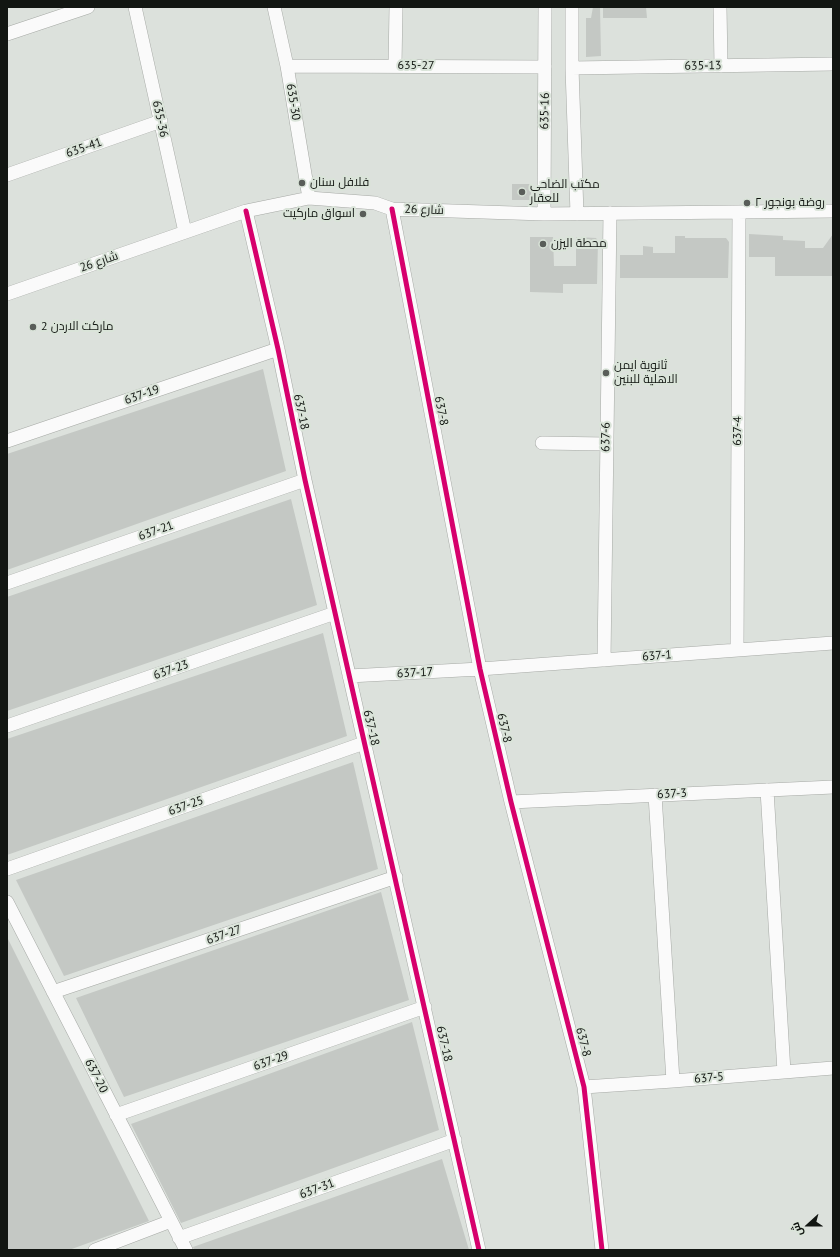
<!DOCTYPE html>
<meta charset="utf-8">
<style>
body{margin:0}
#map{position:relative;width:840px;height:1257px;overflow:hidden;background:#dce1dc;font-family:"PT Sans",Cairo,sans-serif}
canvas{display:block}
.frame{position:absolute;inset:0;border:8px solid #121612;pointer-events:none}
.north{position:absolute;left:788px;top:1205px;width:40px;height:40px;-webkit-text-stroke:3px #dae4d9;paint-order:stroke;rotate:249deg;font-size:11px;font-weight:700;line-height:16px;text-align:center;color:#121612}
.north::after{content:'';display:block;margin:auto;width:14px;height:18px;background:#121612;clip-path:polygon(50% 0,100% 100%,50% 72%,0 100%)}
</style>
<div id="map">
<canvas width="840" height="1257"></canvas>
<div class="frame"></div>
<div class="north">ش</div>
</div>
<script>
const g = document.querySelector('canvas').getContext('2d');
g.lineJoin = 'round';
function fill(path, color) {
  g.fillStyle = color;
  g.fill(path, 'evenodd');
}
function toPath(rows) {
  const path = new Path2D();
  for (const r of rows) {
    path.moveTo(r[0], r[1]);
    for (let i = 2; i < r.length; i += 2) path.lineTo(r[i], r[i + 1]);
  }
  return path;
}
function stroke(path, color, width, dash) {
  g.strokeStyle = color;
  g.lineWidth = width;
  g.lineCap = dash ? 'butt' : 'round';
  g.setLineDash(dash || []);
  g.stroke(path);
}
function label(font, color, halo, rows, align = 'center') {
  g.font = font + ' "PT Sans",Cairo,sans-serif';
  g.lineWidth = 4;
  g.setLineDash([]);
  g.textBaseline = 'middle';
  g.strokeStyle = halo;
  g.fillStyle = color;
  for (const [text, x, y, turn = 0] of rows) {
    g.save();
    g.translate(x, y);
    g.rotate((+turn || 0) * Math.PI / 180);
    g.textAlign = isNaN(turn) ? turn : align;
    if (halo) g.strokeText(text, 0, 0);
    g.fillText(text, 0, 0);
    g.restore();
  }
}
fill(toPath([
 [593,7,600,7,601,56,586,57,586,18,591,18],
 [603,7,646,7,647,18,603,18],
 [512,184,531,184,531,200,512,200],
 [749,234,783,236,783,240,805,241,805,248,823,248,833,234,833,276,775,276,775,257,749,257],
 [675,236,685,236,685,238,726,238,729,242,728,278,620,278,620,255,643,255,643,246,653,247,653,253,675,253],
 [530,237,553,237,554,266,576,266,576,237,596,238,598,241,597,284,563,284,563,293,530,292],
 [263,369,286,471,7,570,7,454],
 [291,499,317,605,7,711,7,597],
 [323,633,347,736,7,855,7,739],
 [353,762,378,869,64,976,16,880],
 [381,892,409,1000,124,1097,76,998],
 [7,937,149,1221,69,1250,7,1250],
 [412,1022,439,1130,181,1223,131,1124],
 [442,1159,469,1250,194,1250,193,1247]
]), '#c4c8c4');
const minor = toPath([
 [135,7,185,232],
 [274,7,287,66,309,198],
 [572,7,572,68,577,214],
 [720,7,721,66],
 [7,34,88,7],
 [287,66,545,67],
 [395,66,396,7],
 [572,68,833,64],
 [7,175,161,121],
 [392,209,480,669,511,802,584,1087,602,1250],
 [246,211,278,349,305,480,479,1250],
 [544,214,545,7],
 [7,294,246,211,309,198,375,203,392,209,544,214,833,211],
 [7,441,278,349],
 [542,443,606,444],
 [7,583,305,480],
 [737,650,739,212],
 [604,660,610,213],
 [349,676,480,669,833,643],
 [7,726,335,613],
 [767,790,784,1072],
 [655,795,673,1081],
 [511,802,833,787],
 [7,869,364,743],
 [7,902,186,1250],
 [53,992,396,877],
 [584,1087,673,1081,833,1068],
 [116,1115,425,1007],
 [179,1238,455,1140],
 [95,1250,171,1221]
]);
stroke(minor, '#a6a9a5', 14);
stroke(minor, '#fafafa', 13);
stroke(toPath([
 [392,209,480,669,511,802,584,1087,602,1250],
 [246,211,278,349,305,480,479,1250]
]), '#d6006c', 5);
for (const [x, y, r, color] of [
 [302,183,4,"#595d59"],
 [522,192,4,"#595d59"],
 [747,203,4,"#595d59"],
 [363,214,4,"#595d59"],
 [543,244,4,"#595d59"],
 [33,327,4,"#595d59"],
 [606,373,4,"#595d59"]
]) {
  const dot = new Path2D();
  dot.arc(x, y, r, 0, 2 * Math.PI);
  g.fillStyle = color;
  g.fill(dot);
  stroke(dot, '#dae4d9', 1.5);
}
label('12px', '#121612', '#dae4d9', [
 ["635-27",416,66],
 ["635-13",703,66,-1],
 ["635-30",293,102,81],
 ["635-16",545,111,-89],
 ["635-36",160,119,78],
 ["635-41",84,148,-19],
 ["شارع 26",424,210,2],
 ["شارع 26",99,262,-19],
 ["637-19",142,395,-19],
 ["637-8",441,411,79],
 ["637-18",301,412,78],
 ["637-4",738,431,-90],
 ["637-6",606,437,-89],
 ["637-21",156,531,-19],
 ["637-1",657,656,-4],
 ["637-23",171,670,-19],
 ["637-17",415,673,-3],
 ["637-18",371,728,77],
 ["637-8",504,728,77],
 ["637-3",672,794,-3],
 ["637-25",186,806,-19],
 ["637-27",224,935,-19],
 ["637-8",583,1042,76],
 ["637-18",444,1044,77],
 ["637-29",271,1061,-19],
 ["637-20",96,1076,63],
 ["637-5",709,1078,-5],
 ["637-31",317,1189,-20]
]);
label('12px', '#121612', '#dae4d9', [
 ["فلافل سنان",310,183],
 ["مكتب الضاحي",530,185],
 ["للعقار",530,199],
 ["روضة بونجور ٢",755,203],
 ["اسواق ماركيت",355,214,"right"],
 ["محطة اليزن",551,244],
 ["ماركت الاردن 2",41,327],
 ["ثانوية ايمن",614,366],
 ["الاهلية للبنين",614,380]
], 'left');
</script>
